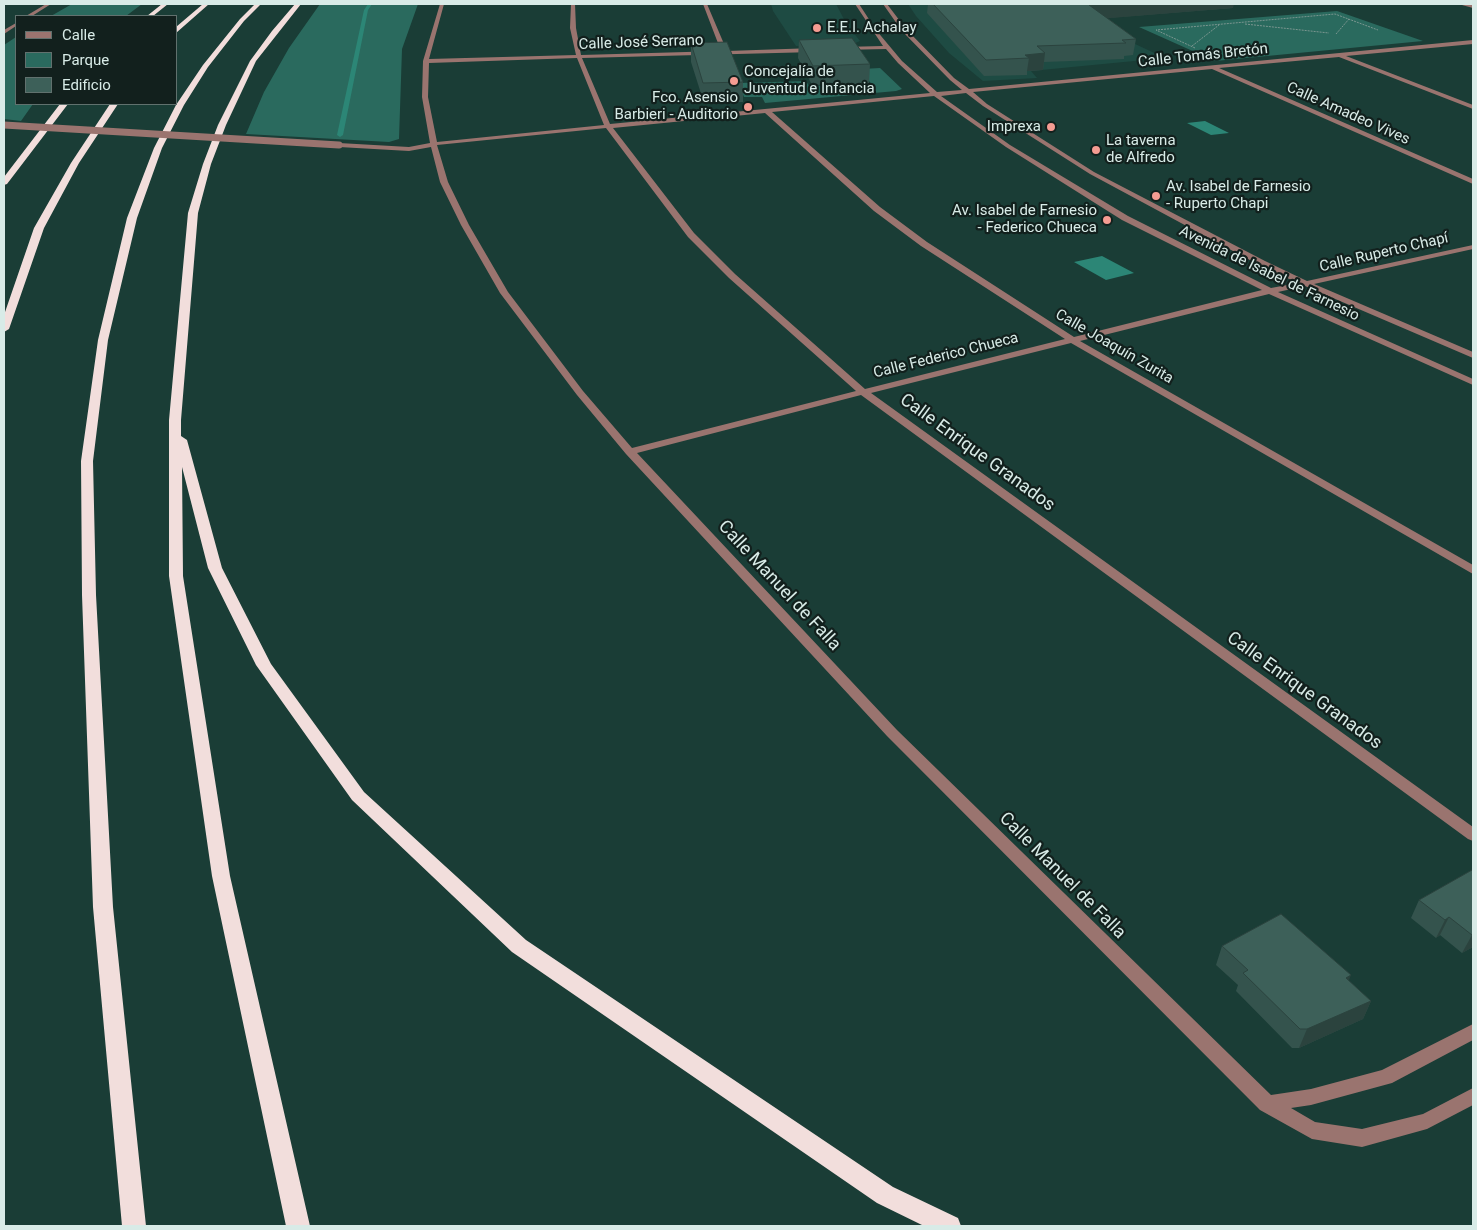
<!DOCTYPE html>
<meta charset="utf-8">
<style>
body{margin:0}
#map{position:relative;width:1477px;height:1230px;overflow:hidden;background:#1a3d36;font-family:Roboto,sans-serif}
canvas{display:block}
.frame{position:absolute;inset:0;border:5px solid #d8ebe7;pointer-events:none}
.legend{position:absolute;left:15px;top:15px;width:162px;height:90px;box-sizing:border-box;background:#12201d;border:1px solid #61716e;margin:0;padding:6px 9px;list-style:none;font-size:15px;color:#d8ebe7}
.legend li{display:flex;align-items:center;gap:10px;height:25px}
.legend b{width:25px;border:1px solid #61716e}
</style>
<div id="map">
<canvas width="1477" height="1230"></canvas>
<div class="frame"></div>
<ul class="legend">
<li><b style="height:6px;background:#9a746f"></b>Calle</li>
<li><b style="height:14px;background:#2a6a5e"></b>Parque</li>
<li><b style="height:14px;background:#3d6059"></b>Edificio</li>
</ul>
</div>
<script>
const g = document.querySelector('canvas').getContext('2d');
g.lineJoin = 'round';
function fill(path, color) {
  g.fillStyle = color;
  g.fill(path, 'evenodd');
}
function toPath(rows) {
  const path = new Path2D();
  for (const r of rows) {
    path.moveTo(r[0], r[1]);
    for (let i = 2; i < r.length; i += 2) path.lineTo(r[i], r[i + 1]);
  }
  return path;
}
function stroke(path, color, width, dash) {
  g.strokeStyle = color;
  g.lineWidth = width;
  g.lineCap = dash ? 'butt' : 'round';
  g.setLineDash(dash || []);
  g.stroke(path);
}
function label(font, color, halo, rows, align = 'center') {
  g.font = font + ' Roboto,sans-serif';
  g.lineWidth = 4.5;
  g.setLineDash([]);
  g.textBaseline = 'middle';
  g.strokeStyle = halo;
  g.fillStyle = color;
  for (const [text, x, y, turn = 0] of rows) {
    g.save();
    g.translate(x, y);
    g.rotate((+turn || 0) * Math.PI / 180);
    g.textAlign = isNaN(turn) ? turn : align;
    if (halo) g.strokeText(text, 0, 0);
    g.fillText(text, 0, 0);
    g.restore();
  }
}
fill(toPath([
 [771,4,836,4,846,23,860,41,851,45,796,46,773,11],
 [908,4,1017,4,1086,21,1165,58,1031,71,1037,78,983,81,949,53,916,16]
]), '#1e4b43');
fill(toPath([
 [72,4,142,4,126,16,51,16],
 [320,4,418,4,402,49,399,139,389,142,246,134,264,92,289,48],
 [1337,11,1423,41,1215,61,1139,27],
 [16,37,16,104,33,104,21,121,4,119,4,45],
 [880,68,902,89,896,91,765,103,762,97,744,97,739,83,806,81,809,86,871,84,862,69]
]), '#2a6a5e');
fill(toPath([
 [1205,121,1229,133,1211,135,1187,123],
 [1102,256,1134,273,1106,280,1074,262]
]), '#2c8676');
fill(toPath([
 [368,4,372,4,368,10,343,135,340,137,337,135,364,10,368,4]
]), '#2c8676');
stroke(toPath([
 [1245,24,1329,33],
 [1336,34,1349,19],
 [1192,46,1219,25],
 [1195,48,1156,30,1335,14,1378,30]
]), '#7b9690', 1, [2, 1]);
fill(toPath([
 [46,4,51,4,32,16,26,16,46,4],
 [440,4,444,4,429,59,576,55,570,28,571,4,575,4,576,28,581,55,721,51,703,4,707,4,727,51,815,48,818,50,815,52,582,58,610,124,930,93,898,63,886,49,840,50,842,47,883,46,855,4,859,4,876,30,902,61,937,92,962,90,950,80,902,31,883,4,887,4,906,29,954,78,969,89,1473,40,1473,44,1346,56,1473,105,1473,109,1339,57,1219,68,1473,179,1473,184,1212,69,973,92,987,104,1094,172,1265,261,1307,281,1473,245,1473,249,1314,284,1473,352,1473,358,1305,286,1278,292,1473,379,1473,385,1269,294,1080,341,1473,565,1473,574,1071,343,871,393,1473,827,1473,841,1468,839,861,395,637,453,897,730,1271,1095,1311,1089,1382,1070,1473,1024,1473,1040,1392,1083,1311,1105,1291,1108,1315,1122,1362,1129,1423,1114,1473,1088,1473,1105,1427,1129,1362,1147,1312,1139,1260,1110,887,736,626,454,577,395,500,293,461,225,440,182,431,147,409,151,339,147,336,145,339,143,409,147,430,143,422,97,423,61,440,4],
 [577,58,604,125,437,142,428,97,429,63,577,58],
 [966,93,983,106,1090,174,1259,265,1298,283,1271,288,1128,216,1010,145,941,96,966,93],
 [934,96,1006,147,1122,220,1262,290,1074,337,927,242,880,207,772,112,934,96],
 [765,113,874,211,921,246,1065,339,865,389,735,274,694,233,613,128,765,113],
 [606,128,688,237,729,278,856,391,632,448,583,391,508,292,469,225,448,182,437,145,606,128],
 [1462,4,1473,5,1473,8,1462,5,1462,4],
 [16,23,16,26,4,34,4,30,16,23]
]), '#9a746f');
fill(toPath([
 [162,4,168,4,153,16,147,16,162,4],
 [203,4,209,4,176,33,176,27,203,4],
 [255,4,261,4,244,21,208,67,184,105,162,148,137,218,108,340,93,461,96,595,113,907,146,1226,122,1226,93,907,82,595,81,461,98,340,127,218,154,148,176,105,203,65,240,19,255,4],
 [295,4,301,4,256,61,226,125,211,164,198,213,181,420,181,436,187,440,222,568,271,664,364,792,526,940,893,1187,958,1218,961,1226,924,1226,877,1203,512,952,352,800,256,665,208,568,182,467,183,576,230,876,310,1226,286,1226,212,876,169,576,169,420,188,213,203,164,218,125,250,61,272,31,295,4],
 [60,104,68,104,7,184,4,185,4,177,60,104],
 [110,104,118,104,79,163,44,228,9,329,4,332,4,315,34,228,71,163,110,104]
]), '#f2dedc');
stroke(toPath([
 [4,125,339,145]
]), '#9a746f', 7);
fill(toPath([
 [928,4,933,4,1233,8,1107,18,1136,39,1133,55,1124,56,1124,59,1044,62,1043,70,1027,71,1027,75,984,76,927,13],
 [799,40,870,64,869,84,812,85,798,58],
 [691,43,743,82,743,102,704,103,691,62],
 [1473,870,1473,947,1462,953,1440,935,1436,938,1411,918,1419,900],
 [1222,946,1349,981,1371,1001,1363,1019,1299,1048,1292,1048,1236,991,1238,985,1216,965]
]), '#34534d');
fill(toPath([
 [1107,4,1234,4,1233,8,1087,20,1089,5],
 [1045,53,1043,70,1027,71,1029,58,1025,55],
 [1449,917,1440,935,1436,938,1445,920],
 [1473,934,1473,947,1462,953,1472,935],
 [1351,975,1344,993,1346,978],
 [1371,1001,1363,1019,1299,1048,1307,1029]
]), '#2b433e');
const building = toPath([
 [933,4,1107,4,1089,5,1136,39,1122,40,1126,43,1037,46,1045,53,1025,55,1029,58,986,60,933,4],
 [852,38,870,64,813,66,799,40,852,38],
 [727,42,743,82,703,83,691,43,727,42],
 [1472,870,1473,870,1473,934,1472,935,1449,917,1445,920,1419,900,1472,870],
 [1281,914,1351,975,1346,978,1371,1001,1307,1029,1300,1029,1243,973,1248,970,1222,946,1281,914]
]);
fill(building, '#3d6059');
stroke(building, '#2b433e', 1);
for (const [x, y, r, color] of [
 [817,28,5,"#f59c92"],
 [734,81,5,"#f59c92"],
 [748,107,5,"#f59c92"],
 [1051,127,5,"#f59c92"],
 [1096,150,5,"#f59c92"],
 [1156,196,5,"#f59c92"],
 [1107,220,5,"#f59c92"]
]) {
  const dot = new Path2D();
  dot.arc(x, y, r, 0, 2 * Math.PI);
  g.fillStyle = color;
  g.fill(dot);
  stroke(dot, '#12201d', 2);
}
label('15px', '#d8ebe7', '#12201d', [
 ["E.E.I. Achalay",827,28],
 ["Concejalía de",744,72],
 ["Juventud e Infancia",744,89],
 ["Fco. Asensio",738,98,"right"],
 ["Barbieri - Auditorio",738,115,"right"],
 ["Imprexa",1041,127,"right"],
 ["La taverna",1106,141],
 ["de Alfredo",1106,158],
 ["Av. Isabel de Farnesio",1166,187],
 ["- Ruperto Chapi",1166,204],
 ["Av. Isabel de Farnesio",1097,211,"right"],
 ["- Federico Chueca",1097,228,"right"]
], 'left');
label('15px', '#d8ebe7', '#12201d', [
 ["Calle José Serrano",641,43,-2],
 ["Calle Tomás Bretón",1203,56,-6],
 ["Calle Amadeo Vives",1348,114,24],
 ["Calle Ruperto Chapí",1384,253,-13],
 ["Avenida de Isabel de Farnesio",1269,274,26],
 ["Calle Joaquín Zurita",1114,347,30],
 ["Calle Federico Chueca",946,356,-14]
]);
label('18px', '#d8ebe7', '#12201d', [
 ["Calle Enrique Granados",977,453,36],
 ["Calle Manuel de Falla",779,586,47],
 ["Calle Enrique Granados",1304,691,36],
 ["Calle Manuel de Falla",1062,876,45]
]);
</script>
